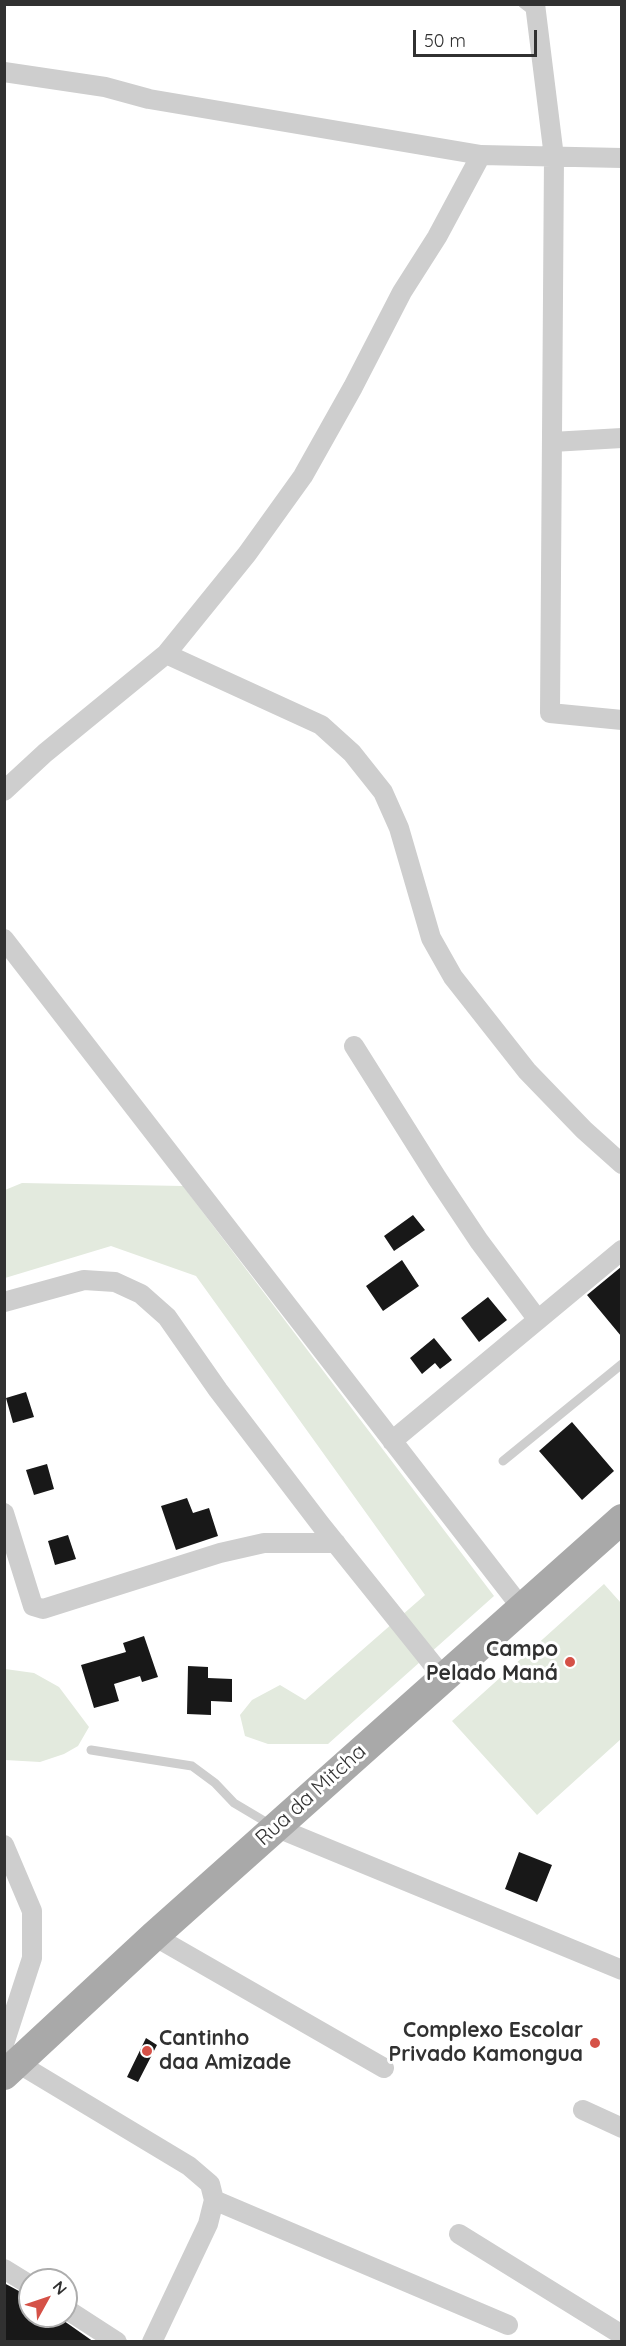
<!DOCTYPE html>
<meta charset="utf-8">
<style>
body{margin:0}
#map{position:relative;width:626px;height:2346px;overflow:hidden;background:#fff;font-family:Quicksand,sans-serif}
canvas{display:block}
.frame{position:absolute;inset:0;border:6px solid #313131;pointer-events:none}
.north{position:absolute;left:18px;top:2268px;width:60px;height:60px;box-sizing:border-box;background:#fff;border:2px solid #adadad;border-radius:50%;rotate:50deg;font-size:16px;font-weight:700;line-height:24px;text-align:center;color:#313131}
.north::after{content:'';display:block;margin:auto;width:21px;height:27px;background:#d55147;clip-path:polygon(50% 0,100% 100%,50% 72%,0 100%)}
.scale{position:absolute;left:413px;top:30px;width:124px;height:27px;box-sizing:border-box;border:3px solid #313131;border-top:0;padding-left:8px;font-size:18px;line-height:21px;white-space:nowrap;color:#313131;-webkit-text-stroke:4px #fff;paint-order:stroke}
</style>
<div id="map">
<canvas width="626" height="2346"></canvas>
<div class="frame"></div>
<div class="north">N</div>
<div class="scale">50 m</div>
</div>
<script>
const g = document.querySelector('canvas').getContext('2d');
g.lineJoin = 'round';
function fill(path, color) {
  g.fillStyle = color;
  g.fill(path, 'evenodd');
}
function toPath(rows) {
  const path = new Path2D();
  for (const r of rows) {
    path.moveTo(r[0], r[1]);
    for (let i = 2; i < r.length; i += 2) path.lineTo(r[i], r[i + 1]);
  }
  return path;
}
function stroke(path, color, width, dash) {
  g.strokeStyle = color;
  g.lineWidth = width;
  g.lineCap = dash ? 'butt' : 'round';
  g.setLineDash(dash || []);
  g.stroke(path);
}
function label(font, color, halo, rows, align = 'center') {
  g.font = font + ' Quicksand,sans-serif';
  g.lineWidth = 6;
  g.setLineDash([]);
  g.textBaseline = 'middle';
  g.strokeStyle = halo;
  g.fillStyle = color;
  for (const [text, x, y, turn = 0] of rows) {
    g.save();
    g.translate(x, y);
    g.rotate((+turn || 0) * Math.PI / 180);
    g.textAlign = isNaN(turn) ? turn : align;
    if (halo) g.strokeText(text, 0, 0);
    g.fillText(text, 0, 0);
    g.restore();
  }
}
fill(toPath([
 [22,1183,183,1186,494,1596,328,1744,268,1744,245,1736,240,1715,252,1700,280,1685,305,1700,425,1595,196,1276,111,1246,5,1278,5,1190],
 [604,1584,621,1603,621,1739,537,1815,452,1721],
 [5,1669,34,1673,59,1687,89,1727,78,1746,64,1754,40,1762,5,1760]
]), '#e3eade');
fill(toPath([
 [413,1215,425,1230,394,1251,384,1236],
 [402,1260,419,1286,383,1311,366,1286],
 [621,1267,621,1336,587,1295],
 [488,1297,507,1320,479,1342,461,1318],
 [434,1338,452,1360,440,1369,435,1363,422,1374,410,1358],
 [26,1392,34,1417,13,1423,6,1398],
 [572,1422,614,1471,582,1500,539,1451],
 [47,1464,54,1489,34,1495,26,1470],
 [187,1498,193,1513,209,1508,218,1536,176,1550,161,1506],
 [68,1535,76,1559,55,1565,48,1541],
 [144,1636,158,1677,142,1682,140,1676,114,1684,119,1701,94,1708,81,1665,126,1652,123,1643],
 [188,1666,208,1667,208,1678,232,1679,232,1702,211,1701,211,1715,187,1714],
 [519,1852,552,1865,537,1902,505,1889],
 [146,2038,157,2045,138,2082,127,2077],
 [4,2283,30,2297,30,2316,57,2316,94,2342,4,2342]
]), '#181818');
stroke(toPath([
 [523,4,535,13],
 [503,1461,622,1364],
 [91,1750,192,1766,215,1783,234,1803,271,1825]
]), '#cecece', 9);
stroke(toPath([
 [535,4,554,157,550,713,622,720],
 [4,72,105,87,149,99,481,155,622,158],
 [552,442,622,438],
 [166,654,321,725,352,753,383,792,399,828,431,938,453,977,527,1071,584,1130,622,1164],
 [4,791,45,753,166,654,247,554,303,476,353,387,402,292,437,237,481,155],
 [4,939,521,1607],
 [354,1046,437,1178,479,1241,538,1320],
 [4,1302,84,1280,115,1282,141,1294,167,1317,218,1390,321,1525,443,1677],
 [392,1441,622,1250],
 [4,1513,33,1606,43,1609,220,1553,264,1543,336,1543],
 [275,1827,622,1970],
 [4,1845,32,1911,32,1958,4,2044],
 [154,1936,384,2068],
 [16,2062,189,2166,210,2184,214,2200,208,2224,152,2342],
 [583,2110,622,2128],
 [214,2200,508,2325],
 [459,2234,622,2335],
 [4,2269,30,2285],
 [66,2309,117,2342]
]), '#cecece', 20);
stroke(toPath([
 [4,2075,154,1936,622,1519]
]), '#a9a9a9', 30);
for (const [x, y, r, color] of [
 [570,1662,6,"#d55147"],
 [595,2043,6,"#d55147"],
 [147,2051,6,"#d55147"]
]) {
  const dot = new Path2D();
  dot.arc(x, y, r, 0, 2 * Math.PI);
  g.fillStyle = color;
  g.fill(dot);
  stroke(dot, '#fff', 2);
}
label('bold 21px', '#313131', '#fff', [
 ["Campo",558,1650],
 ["Pelado Maná",558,1674],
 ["Complexo Escolar",583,2031],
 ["Privado Kamongua",583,2055],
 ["Cantinho",159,2039,"left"],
 ["daa Amizade",159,2063,"left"]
], 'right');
label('21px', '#313131', '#fff', [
 ["Rua da Mitcha",311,1795,-42]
]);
</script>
